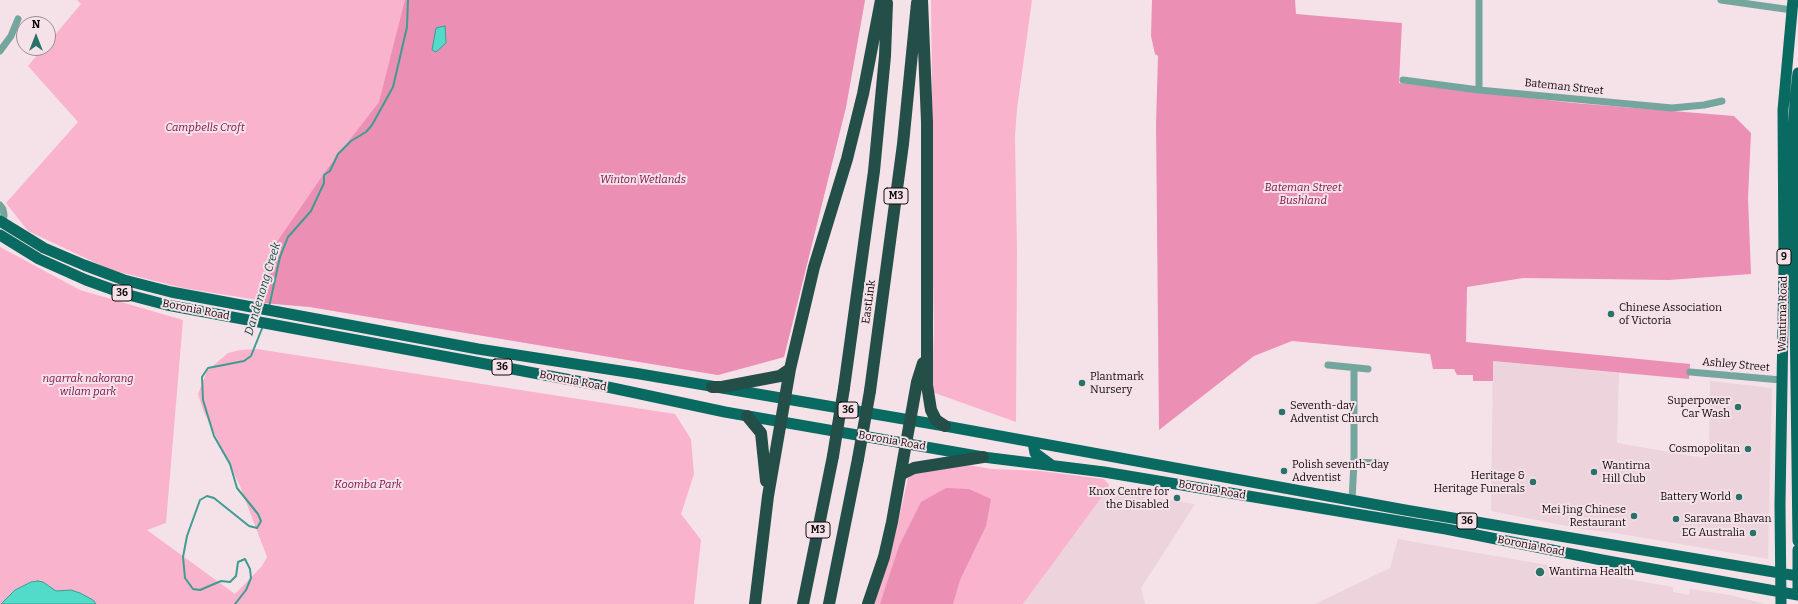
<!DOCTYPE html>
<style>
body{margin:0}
#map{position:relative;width:1798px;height:604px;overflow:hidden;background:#f5e2e9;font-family:Bitter,serif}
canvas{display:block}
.north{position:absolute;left:16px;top:16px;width:40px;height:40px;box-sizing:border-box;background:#f5e2e9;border:1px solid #998c91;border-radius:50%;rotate:0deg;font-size:11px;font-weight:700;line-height:16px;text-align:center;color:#100a0c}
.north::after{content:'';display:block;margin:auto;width:14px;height:18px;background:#2a7168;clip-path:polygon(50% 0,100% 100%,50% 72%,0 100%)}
</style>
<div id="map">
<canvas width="1798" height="604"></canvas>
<div class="north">N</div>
</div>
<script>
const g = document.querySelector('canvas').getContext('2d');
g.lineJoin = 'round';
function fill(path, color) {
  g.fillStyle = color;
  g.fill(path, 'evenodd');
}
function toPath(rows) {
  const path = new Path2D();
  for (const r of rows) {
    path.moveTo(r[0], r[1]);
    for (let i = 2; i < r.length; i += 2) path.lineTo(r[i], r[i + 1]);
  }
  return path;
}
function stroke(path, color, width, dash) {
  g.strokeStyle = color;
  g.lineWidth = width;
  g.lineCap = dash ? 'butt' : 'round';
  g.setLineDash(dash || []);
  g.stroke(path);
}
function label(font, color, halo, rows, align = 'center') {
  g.font = font + ' Bitter,serif';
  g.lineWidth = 4;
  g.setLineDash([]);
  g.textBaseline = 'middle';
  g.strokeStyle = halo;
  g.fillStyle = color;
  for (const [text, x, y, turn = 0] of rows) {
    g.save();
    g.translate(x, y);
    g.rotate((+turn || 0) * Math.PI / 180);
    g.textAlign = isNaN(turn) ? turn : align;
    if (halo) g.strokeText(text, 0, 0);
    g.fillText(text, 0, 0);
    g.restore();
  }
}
fill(toPath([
 [1493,361,1619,373,1617,443,1704,458,1709,452,1710,381,1772,388,1768,559,1615,533,1582,529,1491,511],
 [1107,490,1195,504,1141,588,1145,604,1023,604],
 [1398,539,1673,587,1673,592,1689,595,1690,589,1730,595,1765,604,1315,604,1390,568]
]), '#ecd3dc');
fill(toPath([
 [77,0,865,0,846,107,784,357,718,375,310,307,264,303,264,301,183,288,111,270,28,231,6,203,78,122,28,66,43,48,48,48,48,43,81,4],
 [931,0,1032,0,1017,109,1015,137,1017,252,1016,422,932,392,934,325,931,197,932,77],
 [0,247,80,290,183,320,166,523,147,530,235,594,262,566,267,557,240,486,203,410,198,394,207,371,228,353,240,350,257,349,675,414,691,439,694,474,681,514,701,540,694,604,0,604],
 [962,464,992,469,1040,471,1104,479,1109,485,1107,490,1023,604,874,604,896,532,908,478,915,472]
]), '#f9b3cd');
fill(toPath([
 [405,0,865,0,846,107,784,357,718,375,310,307,264,303,270,252,325,172,379,102],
 [1152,0,1295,0,1296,14,1402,23,1399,83,1574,103,1734,116,1751,133,1748,198,1751,274,1669,280,1523,278,1467,287,1466,342,1690,364,1689,379,1493,361,1493,381,1473,381,1473,375,1457,375,1454,369,1433,369,1430,354,1292,341,1254,356,1159,430,1156,124,1158,56,1155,54,1151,36],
 [946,488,969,489,991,499,986,526,960,580,953,604,880,604,899,546,921,502]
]), '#ec8fb5');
const water = toPath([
 [445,26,446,43,436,52,432,50,436,28,445,26],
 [38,581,43,582,56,591,71,590,80,593,93,600,96,604,1,604,15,590,31,582,38,581]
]);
fill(water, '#52dbc9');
stroke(water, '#3e9c90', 1);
stroke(toPath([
 [269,307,280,257,288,237,311,211,324,183,324,175,330,171,338,154,351,141,366,132,372,125,393,87,407,27,408,0],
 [235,604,246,590,251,578,250,569,245,559,238,562,236,576,230,582,221,581,200,590,193,589,185,578,183,557,187,536,200,500,207,496,214,498,249,526,257,528,261,521,258,514,237,488,230,464,214,436,203,400,202,377,208,368,244,361,251,356,263,326]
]), '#3e9c90', 2);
stroke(toPath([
 [1721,0,1792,10],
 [0,51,11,36,18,19],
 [1403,80,1479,90,1672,108,1704,105,1722,101],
 [1479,90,1479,0],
 [0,205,3,209,4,215,3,223],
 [1328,365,1368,369],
 [1690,372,1781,380],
 [1354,462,1378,463],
 [1352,500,1354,462,1354,368]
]), '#74a69e', 7);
stroke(toPath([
 [1798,73,1795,99,1793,150,1798,541],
 [0,221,44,248,84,265,124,280,171,292,478,349,640,374,945,426,1405,510,1798,576],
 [0,235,39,259,86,280,125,294,167,305,475,362,603,386,725,412,983,457,1104,472,1446,529,1602,560,1798,595],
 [1033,443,1035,453,1050,464],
 [1798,550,1798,590],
 [1781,604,1780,504,1784,264,1783,110,1793,0]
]), '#086a60', 11);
stroke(toPath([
 [922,0,927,122,927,385,931,410,936,420,945,426],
 [712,387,722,387,780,376,790,369],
 [844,388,874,171,885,56,887,3],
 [870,391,903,144,917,3],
 [747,416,761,433,766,481],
 [902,474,914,468,983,457],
 [755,604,768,496,790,369,814,267,847,159,863,94,881,0],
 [803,604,833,456],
 [829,604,858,459],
 [868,604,884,557,892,522,917,382,923,363]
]), '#244e48', 12);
stroke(toPath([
 [833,456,844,388],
 [858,459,870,391]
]), '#244e48', 12);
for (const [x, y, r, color] of [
 [1611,314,4,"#2a7168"],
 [1082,383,4,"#2a7168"],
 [1738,407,4,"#2a7168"],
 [1282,412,4,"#2a7168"],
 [1748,449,4,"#2a7168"],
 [1284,471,4,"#2a7168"],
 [1594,472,4,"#2a7168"],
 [1533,482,4,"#2a7168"],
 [1739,497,4,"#2a7168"],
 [1177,498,4,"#2a7168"],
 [1634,516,4,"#2a7168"],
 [1676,519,4,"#2a7168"],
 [1753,533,4,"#2a7168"],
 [1540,572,5,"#2a7168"]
]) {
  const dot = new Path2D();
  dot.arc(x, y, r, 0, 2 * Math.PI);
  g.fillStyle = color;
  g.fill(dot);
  stroke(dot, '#f5e2e9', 1.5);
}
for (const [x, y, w] of [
 [896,196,24],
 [1784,257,14],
 [122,293,20],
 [502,367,20],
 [848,410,20],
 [1467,521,20],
 [818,530,24]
]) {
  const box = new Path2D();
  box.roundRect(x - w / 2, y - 8, w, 16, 3);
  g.fillStyle = '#f5e2e9';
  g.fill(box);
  stroke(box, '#100a0c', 1);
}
label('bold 10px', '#100a0c', null, [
 ["M3",896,196],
 ["9",1784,257],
 ["36",122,293],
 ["36",502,367],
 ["36",848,410],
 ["36",1467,521],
 ["M3",818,530]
]);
label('11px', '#100a0c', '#f5e2e9', [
 ["Bateman Street",1564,87,6],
 ["EastLink",869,302,-82],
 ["Boronia Road",196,310,11],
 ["Wantirna Road",1783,314,-89],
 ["Ashley Street",1736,365,5],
 ["Boronia Road",573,381,11],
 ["Boronia Road",892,441,10],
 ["Boronia Road",1212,490,10],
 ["Boronia Road",1531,546,11]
]);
label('italic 11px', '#81144e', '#f5e2e9', [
 ["Campbells Croft",205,128],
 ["Winton Wetlands",643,180],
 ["Bateman Street",1303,188],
 ["Bushland",1303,201],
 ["ngarrak nakorang",88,379],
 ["wilam park",88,392],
 ["Koomba Park",368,485]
]);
label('11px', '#100a0c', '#f5e2e9', [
 ["Chinese Association",1619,308],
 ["of Victoria",1619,321],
 ["Plantmark",1090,377],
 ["Nursery",1090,390],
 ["Superpower",1730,401,"right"],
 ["Car Wash",1730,414,"right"],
 ["Seventh-day",1290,406],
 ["Adventist Church",1290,419],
 ["Cosmopolitan",1740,449,"right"],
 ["Polish seventh-day",1292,465],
 ["Adventist",1292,478],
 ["Wantirna",1602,466],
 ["Hill Club",1602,479],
 ["Heritage &",1525,476,"right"],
 ["Heritage Funerals",1525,489,"right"],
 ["Knox Centre for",1169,492,"right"],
 ["the Disabled",1169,505,"right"],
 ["Battery World",1731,497,"right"],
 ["Mei Jing Chinese",1626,510,"right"],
 ["Restaurant",1626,523,"right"],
 ["Saravana Bhavan",1684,519],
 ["EG Australia",1745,533,"right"],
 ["Wantirna Health",1549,572]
], 'left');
label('italic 12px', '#155049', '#f5e2e9', [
 ["Dandenong Creek",263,289,-73]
]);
</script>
